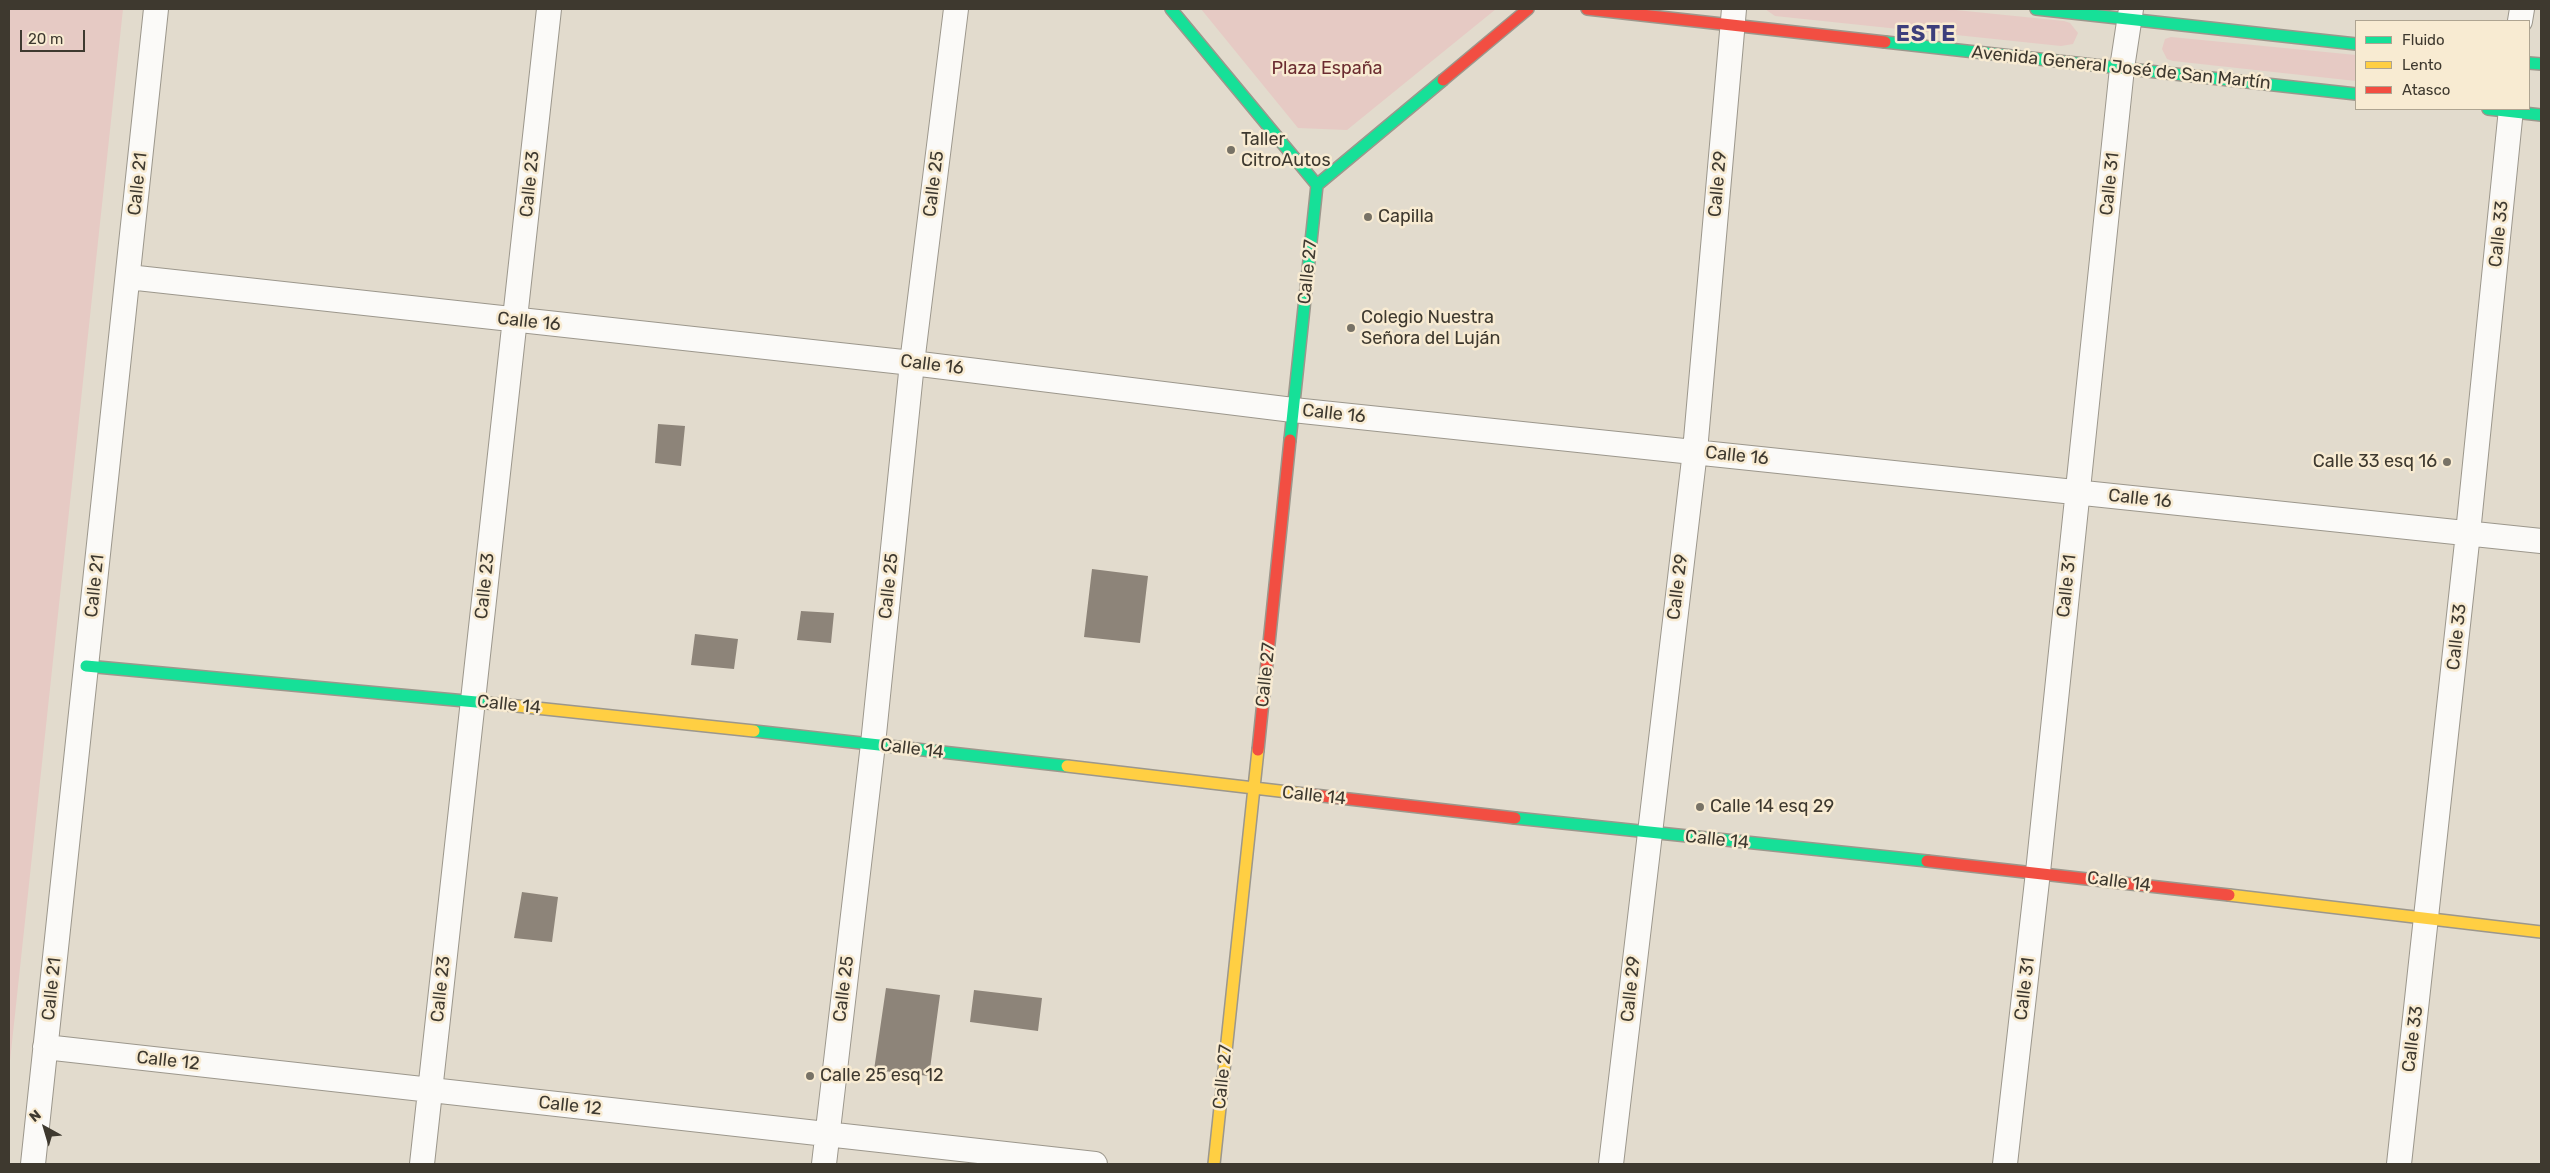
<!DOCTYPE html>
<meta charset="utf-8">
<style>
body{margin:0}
#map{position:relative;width:2550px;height:1173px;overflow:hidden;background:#e2dbcd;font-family:Rubik,sans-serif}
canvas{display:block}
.frame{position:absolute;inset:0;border:10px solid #3e392f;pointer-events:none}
.legend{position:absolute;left:2355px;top:20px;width:175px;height:90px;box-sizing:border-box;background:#f8ebd2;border:1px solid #aea491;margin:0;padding:6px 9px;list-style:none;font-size:15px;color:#3e392f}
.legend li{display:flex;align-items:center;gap:10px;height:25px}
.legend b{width:25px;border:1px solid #aea491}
.north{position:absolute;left:20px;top:1103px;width:50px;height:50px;-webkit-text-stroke:4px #f8ebd2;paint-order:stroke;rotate:321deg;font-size:14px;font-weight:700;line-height:20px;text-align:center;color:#3e392f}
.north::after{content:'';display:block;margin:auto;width:18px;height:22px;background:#3e392f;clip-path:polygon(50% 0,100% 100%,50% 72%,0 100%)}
.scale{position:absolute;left:20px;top:30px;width:65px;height:22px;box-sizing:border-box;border:2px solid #3e392f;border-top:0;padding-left:6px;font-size:15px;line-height:18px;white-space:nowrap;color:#3e392f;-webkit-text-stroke:4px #f8ebd2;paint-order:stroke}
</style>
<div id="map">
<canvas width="2550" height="1173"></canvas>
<div class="frame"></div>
<ul class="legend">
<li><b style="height:6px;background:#16e098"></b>Fluido</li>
<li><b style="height:6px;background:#ffcf43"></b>Lento</li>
<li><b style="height:6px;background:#f24e42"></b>Atasco</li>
</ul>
<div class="north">N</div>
<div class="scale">20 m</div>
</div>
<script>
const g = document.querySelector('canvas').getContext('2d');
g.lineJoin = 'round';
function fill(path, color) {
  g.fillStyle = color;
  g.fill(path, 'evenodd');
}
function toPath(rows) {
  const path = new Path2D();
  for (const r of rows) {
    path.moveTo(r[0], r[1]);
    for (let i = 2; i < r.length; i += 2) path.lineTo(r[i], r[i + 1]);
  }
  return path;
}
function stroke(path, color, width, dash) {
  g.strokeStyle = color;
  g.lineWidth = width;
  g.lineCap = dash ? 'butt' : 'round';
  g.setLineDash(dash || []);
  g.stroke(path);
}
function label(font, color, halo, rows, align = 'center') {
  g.font = font + ' Rubik,sans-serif';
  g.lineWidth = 5;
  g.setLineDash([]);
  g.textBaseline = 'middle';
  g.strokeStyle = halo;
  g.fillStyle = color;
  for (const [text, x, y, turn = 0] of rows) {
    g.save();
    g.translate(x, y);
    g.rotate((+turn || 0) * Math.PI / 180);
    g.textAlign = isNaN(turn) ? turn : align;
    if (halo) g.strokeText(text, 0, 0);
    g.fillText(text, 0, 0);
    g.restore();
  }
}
fill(toPath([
 [9,9,123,9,9,1070],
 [1201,9,1496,9,1347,130,1298,128],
 [1765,9,1946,9,2064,21,2070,23,2078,33,2073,44,2061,46,1775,16],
 [2171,37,2356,55,2356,81,2173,61,2167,59,2162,49,2165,39]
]), '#e6cac4');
fill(toPath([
 [658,424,685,426,681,466,655,463],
 [1092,569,1148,576,1140,643,1084,637],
 [801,611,834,613,831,643,797,640],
 [695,634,738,639,734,669,691,665],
 [522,892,558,897,552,942,514,938],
 [886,988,940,995,929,1076,874,1070],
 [974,990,1042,998,1038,1031,970,1022]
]), '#8d8479');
const street = toPath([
 [2520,21,2522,9],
 [128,277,912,363,1293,410,2541,541],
 [45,1047,1095,1164],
 [33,1164,156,9],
 [422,1164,549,9],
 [824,1164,873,744,912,363,956,9],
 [1611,1164,1695,451,1734,9],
 [2005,1164,2038,872,2122,68,2131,9],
 [2399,1164,2468,533,2511,109]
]);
const fast = toPath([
 [1171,9,1317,185,1443,80],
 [2036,9,2356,44],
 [1885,42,2356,94],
 [2529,63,2541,64],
 [2488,109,2541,115],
 [1290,440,1317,185],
 [86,666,498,704],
 [754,731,1067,766],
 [1515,818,1927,861]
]);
const slow = toPath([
 [498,704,754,731],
 [1067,766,1305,794],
 [2229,895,2541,932],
 [1214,1164,1258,750]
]);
const jam = toPath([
 [1587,9,1885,42],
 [1443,80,1528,9],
 [1258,750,1290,440],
 [1305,794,1515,818],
 [1927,861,2229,895]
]);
stroke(street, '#9c978c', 26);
stroke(fast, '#9c978c', 14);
stroke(slow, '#9c978c', 14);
stroke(jam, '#9c978c', 14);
stroke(street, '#fbfaf8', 24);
stroke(fast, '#16e098', 11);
stroke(slow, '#ffcf43', 11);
stroke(jam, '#f24e42', 11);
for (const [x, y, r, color] of [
 [1231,150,5,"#777266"],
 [1368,217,5,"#777266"],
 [1351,328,5,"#777266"],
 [2447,462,5,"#777266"],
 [1700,807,5,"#777266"],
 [810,1076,5,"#777266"]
]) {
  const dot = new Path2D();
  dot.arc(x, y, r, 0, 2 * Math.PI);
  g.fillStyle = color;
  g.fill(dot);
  stroke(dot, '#f8ebd2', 2);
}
label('18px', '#3e392f', '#f8ebd2', [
 ["Avenida General José de San Martín",2121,68,6],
 ["Calle 21",138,184,-84],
 ["Calle 23",530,184,-84],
 ["Calle 25",934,184,-83],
 ["Calle 29",1718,184,-85],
 ["Calle 31",2110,184,-84],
 ["Calle 33",2499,234,-84],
 ["Calle 27",1308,272,-84],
 ["Calle 16",529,322,6],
 ["Calle 16",932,365,7],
 ["Calle 16",1334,414,6],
 ["Calle 16",1737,456,6],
 ["Calle 16",2140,499,6],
 ["Calle 21",95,586,-84],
 ["Calle 23",485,586,-84],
 ["Calle 25",889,586,-84],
 ["Calle 31",2067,586,-84],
 ["Calle 29",1678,587,-83],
 ["Calle 33",2457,637,-84],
 ["Calle 27",1266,675,-84],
 ["Calle 14",509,705,6],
 ["Calle 14",912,749,7],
 ["Calle 14",1314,796,6],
 ["Calle 14",1717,840,6],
 ["Calle 14",2119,882,7],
 ["Calle 21",52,989,-84],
 ["Calle 23",441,989,-84],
 ["Calle 25",844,989,-83],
 ["Calle 29",1631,989,-84],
 ["Calle 31",2025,989,-83],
 ["Calle 33",2413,1039,-83],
 ["Calle 12",168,1061,6],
 ["Calle 27",1223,1077,-84],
 ["Calle 12",570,1106,6]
]);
label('18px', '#6b2c30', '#f8ebd2', [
 ["Plaza España",1327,69]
]);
label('18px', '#3e392f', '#f8ebd2', [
 ["Taller",1241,140],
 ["CitroAutos",1241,161],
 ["Capilla",1378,217],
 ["Colegio Nuestra",1361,318],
 ["Señora del Luján",1361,339],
 ["Calle 33 esq 16",2437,462,"right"],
 ["Calle 14 esq 29",1710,807],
 ["Calle 25 esq 12",820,1076]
], 'left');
g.letterSpacing = '1px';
label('bold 22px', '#3d3f7c', '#f8ebd2', [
 ["ESTE",1926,35]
]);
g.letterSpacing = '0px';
</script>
